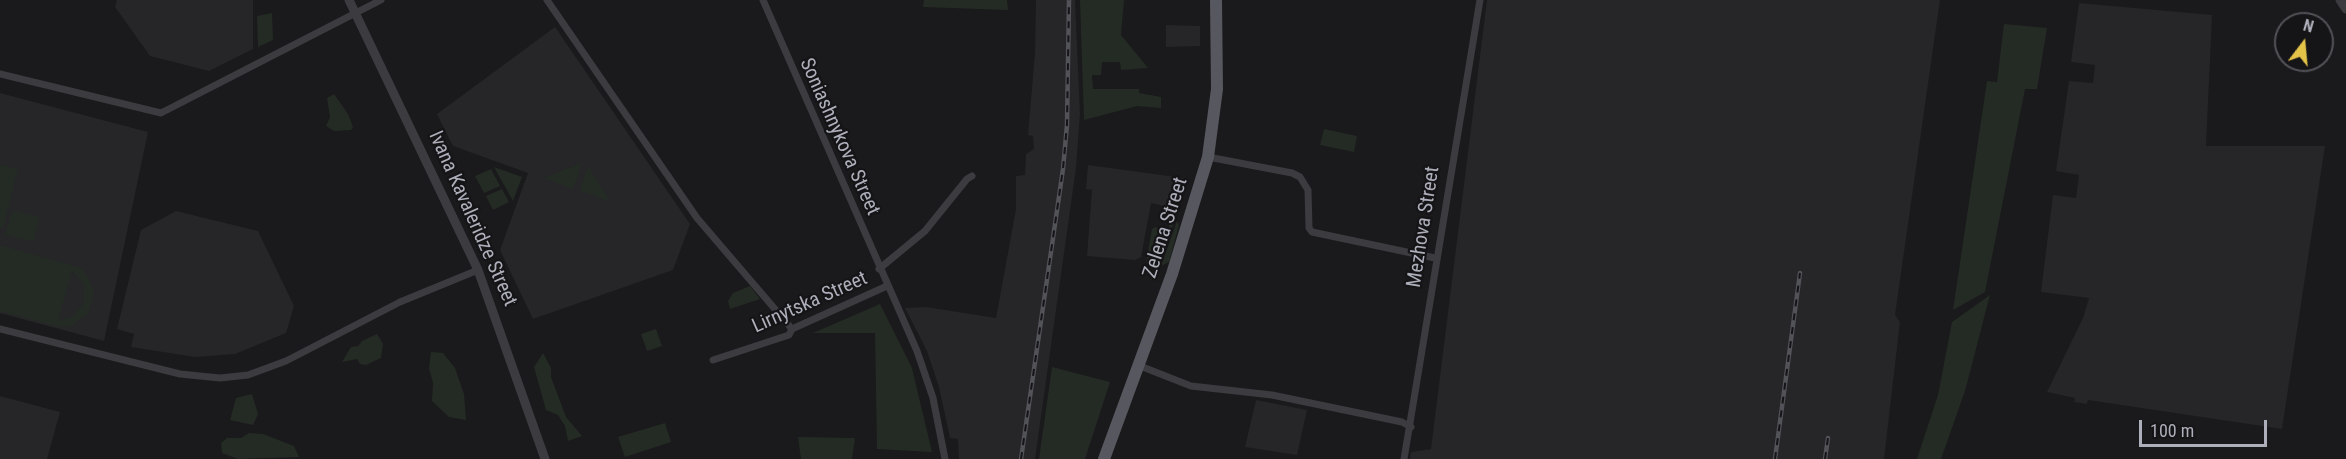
<!DOCTYPE html>
<style>
body{margin:0}
#map{position:relative;width:2346px;height:459px;overflow:hidden;background:#1a191b;font-family:"Roboto Condensed",sans-serif}
canvas{display:block}
.north{position:absolute;left:2274px;top:12px;width:60px;height:60px;box-sizing:border-box;background:#151416;border:2px solid #525258;border-radius:50%;rotate:16deg;font-size:16px;font-weight:700;line-height:24px;text-align:center;color:#adafba}
.north::after{content:'';display:block;margin:auto;width:21px;height:27px;background:#e4c349;clip-path:polygon(50% 0,100% 100%,50% 72%,0 100%)}
.scale{position:absolute;left:2139px;top:420px;width:128px;height:27px;box-sizing:border-box;border:3px solid #adafba;border-top:0;padding-left:8px;font-size:18px;line-height:21px;white-space:nowrap;color:#adafba;-webkit-text-stroke:4px #151416;paint-order:stroke}
</style>
<div id="map">
<canvas width="2346" height="459"></canvas>
<div class="north">N</div>
<div class="scale">100 m</div>
</div>
<script>
const g = document.querySelector('canvas').getContext('2d');
g.lineJoin = 'round';
function fill(path, color) {
  g.fillStyle = color;
  g.fill(path, 'evenodd');
}
function toPath(rows) {
  const path = new Path2D();
  for (const r of rows) {
    path.moveTo(r[0], r[1]);
    for (let i = 2; i < r.length; i += 2) path.lineTo(r[i], r[i + 1]);
  }
  return path;
}
function stroke(path, color, width, dash) {
  g.strokeStyle = color;
  g.lineWidth = width;
  g.lineCap = dash ? 'butt' : 'round';
  g.setLineDash(dash || []);
  g.stroke(path);
}
function label(font, color, halo, rows, align = 'center') {
  g.font = font + ' "Roboto Condensed",sans-serif';
  g.lineWidth = 4.5;
  g.setLineDash([]);
  g.textBaseline = 'middle';
  g.strokeStyle = halo;
  g.fillStyle = color;
  for (const [text, x, y, turn = 0] of rows) {
    g.save();
    g.translate(x, y);
    g.rotate((+turn || 0) * Math.PI / 180);
    g.textAlign = isNaN(turn) ? turn : align;
    if (halo) g.strokeText(text, 0, 0);
    g.fillText(text, 0, 0);
    g.restore();
  }
}
fill(toPath([
 [117,0,253,0,253,49,209,71,150,56,115,7],
 [1036,0,1075,0,1080,114,1076,168,1035,459,959,459,958,439,950,438,939,387,927,351,905,308,926,307,996,318,1016,209,1016,176,1025,175,1026,154,1034,149,1033,136,1028,135,1035,53],
 [1487,0,1940,0,1895,315,1900,322,1884,459,1410,459,1411,452,1431,449],
 [2079,3,2212,15,2206,146,2325,146,2282,429,2088,400,2087,404,2074,402,2075,398,2047,392,2083,318,2089,298,2041,292,2053,195,2076,198,2079,175,2056,171,2069,81,2093,83,2095,65,2071,62],
 [1166,25,1200,26,1200,46,1166,47],
 [555,27,690,224,673,270,533,319,500,250,528,173,453,146,437,114],
 [0,93,148,132,104,341,0,313],
 [1088,165,1184,178,1177,203,1172,208,1151,203,1141,257,1135,260,1087,256,1092,190,1086,189],
 [176,211,258,231,294,306,286,333,235,354,195,357,131,347,134,334,117,329,141,230],
 [0,396,60,412,47,459,0,459],
 [1256,400,1307,410,1297,455,1245,447]
]), '#262528');
fill(toPath([
 [924,0,1007,0,1008,10,923,7],
 [1080,0,1124,0,1121,35,1148,68,1121,70,1120,62,1102,62,1101,75,1092,75,1093,89,1139,89,1139,93,1161,97,1161,108,1137,106,1084,120],
 [272,13,273,40,258,47,257,16],
 [2004,24,2047,28,2037,89,2025,89,1985,292,1953,310,1987,81,1997,82],
 [334,94,348,114,353,127,351,130,334,131,326,126,330,117,327,98],
 [1324,129,1357,136,1354,152,1320,145],
 [582,163,573,189,543,178],
 [0,165,18,169,3,229,0,228],
 [588,166,611,202,580,191],
 [494,167,522,177,513,201],
 [491,169,500,186,484,193,475,176],
 [502,189,509,202,493,210,486,196],
 [12,210,40,217,33,242,5,234],
 [1171,219,1174,222,1158,266,1146,263,1152,229,1155,227,1168,230],
 [1177,221,1179,225,1169,262,1161,266],
 [0,245,78,267,86,273,94,293,88,314,71,326,60,327,0,311],
 [72,271,84,284,84,302,74,316,58,321],
 [750,286,760,299,730,309,728,301,733,293],
 [1990,295,1965,391,1941,459,1917,459,1938,395,1952,322],
 [880,304,912,368,932,452,877,449,875,333,813,333],
 [656,329,662,346,647,351,641,334],
 [377,334,383,344,381,358,366,365,360,364,357,359,342,362,351,347,358,346,362,341],
 [431,352,443,353,455,368,464,394,466,420,449,417,432,401,433,383,429,368],
 [543,353,551,368,551,377,566,417,582,436,568,441,565,426,558,415,546,410,534,367],
 [1052,367,1110,382,1085,459,1039,459],
 [252,394,258,414,253,425,230,420,236,398],
 [665,423,671,442,625,457,618,437],
 [249,433,263,434,294,446,299,457,238,459,222,453,221,443,227,438,241,438],
 [798,437,855,438,852,459,801,459]
]), '#242b25');
stroke(toPath([
 [547,0,697,218,792,329],
 [763,0,917,351,933,398,945,459],
 [0,74,161,113,381,0],
 [1208,157,1292,173,1300,177,1308,190,1309,228,1312,232,1435,258],
 [879,269,925,231,967,179,972,176],
 [0,329,180,374,220,378,248,375,286,361,400,302,478,270],
 [713,360,789,335,792,329,887,286],
 [1140,366,1191,386,1272,395,1402,422,1411,427],
 [1404,459,1480,0]
]), '#3b3b40', 7);
stroke(toPath([
 [349,0,478,270,545,459],
 [2340,0,2346,9]
]), '#3b3b40', 9);
stroke(toPath([
 [1104,459,1172,274,1208,157,1217,89,1216,0]
]), '#57585f', 12);
const rail = toPath([
 [1021,459,1063,169,1067,125,1069,0],
 [1775,459,1800,273],
 [1825,459,1828,438]
]);
stroke(rail, '#525359', 4.5);
stroke(rail, '#151416', 2, [7]);
label('20px', '#adafba', '#151416', [
 ["Soniashnykova Street",839,137,66],
 ["Ivana Kavaleridze Street",472,219,66],
 ["Mezhova Street",1424,227,-81],
 ["Zelena Street",1166,228,-72],
 ["Lirnytska Street",810,303,-24]
]);
</script>
